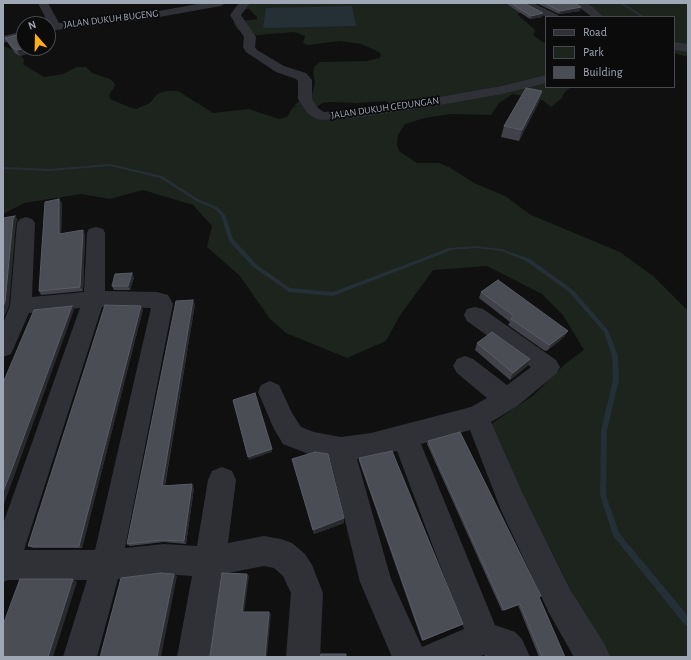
<!DOCTYPE html>
<style>
body{margin:0}
#map{position:relative;width:691px;height:660px;overflow:hidden;background:#101011;font-family:"Alegreya Sans",sans-serif}
canvas{display:block}
.frame{position:absolute;inset:0;border:4px solid #9fa6b4;pointer-events:none}
.legend{position:absolute;left:545px;top:16px;width:130px;height:72px;box-sizing:border-box;background:#0b0b0c;border:1px solid #46494f;margin:0;padding:5px 7px;list-style:none;font-size:12px;color:#9fa6b4}
.legend li{display:flex;align-items:center;gap:8px;height:20px}
.legend b{width:20px;border:1px solid #46494f}
.north{position:absolute;left:16px;top:16px;width:40px;height:40px;box-sizing:border-box;background:#0b0b0c;border:1px solid #46494f;border-radius:50%;rotate:340deg;font-size:11px;font-weight:700;line-height:16px;text-align:center;color:#9fa6b4}
.north::after{content:'';display:block;margin:auto;width:14px;height:18px;background:#ffae1a;clip-path:polygon(50% 0,100% 100%,50% 72%,0 100%)}
</style>
<div id="map">
<canvas width="691" height="660"></canvas>
<div class="frame"></div>
<ul class="legend">
<li><b style="height:5px;background:#303137"></b>Road</li>
<li><b style="height:11px;background:#1c241d"></b>Park</li>
<li><b style="height:11px;background:#4b4d55"></b>Building</li>
</ul>
<div class="north">N</div>
</div>
<script>
const g = document.querySelector('canvas').getContext('2d');
g.lineJoin = 'round';
function fill(path, color) {
  g.fillStyle = color;
  g.fill(path, 'evenodd');
}
function toPath(rows) {
  const path = new Path2D();
  for (const r of rows) {
    path.moveTo(r[0], r[1]);
    for (let i = 2; i < r.length; i += 2) path.lineTo(r[i], r[i + 1]);
  }
  return path;
}
function stroke(path, color, width, dash) {
  g.strokeStyle = color;
  g.lineWidth = width;
  g.lineCap = dash ? 'butt' : 'round';
  g.setLineDash(dash || []);
  g.stroke(path);
}
function label(font, color, halo, rows, align = 'center') {
  g.font = font + ' "Alegreya Sans",sans-serif';
  g.lineWidth = 3.5;
  g.setLineDash([]);
  g.textBaseline = 'middle';
  g.strokeStyle = halo;
  g.fillStyle = color;
  for (const [text, x, y, turn = 0] of rows) {
    g.save();
    g.translate(x, y);
    g.rotate((+turn || 0) * Math.PI / 180);
    g.textAlign = isNaN(turn) ? turn : align;
    if (halo) g.strokeText(text, 0, 0);
    g.fillText(text, 0, 0);
    g.restore();
  }
}
fill(toPath([
 [241,3,503,3,522,12,517,14,534,29,535,32,533,35,542,42,546,43,546,87,571,87,564,93,562,98,551,107,542,100,513,94,499,103,491,115,451,114,425,118,405,124,398,135,397,145,399,151,417,163,439,163,449,167,474,183,505,196,531,215,620,252,653,276,688,311,688,657,609,657,592,636,562,572,501,451,491,424,534,395,565,364,584,350,563,315,542,294,487,266,433,270,399,317,386,341,347,358,286,333,270,319,240,276,207,247,212,226,193,205,143,190,110,199,81,194,24,203,3,214,3,46,14,50,21,56,24,60,23,64,24,65,44,77,63,74,77,67,86,67,92,73,110,79,114,82,115,86,109,95,110,99,129,107,136,109,150,103,157,94,166,91,178,91,213,113,249,109,279,119,287,117,293,107,299,107,294,106,299,101,312,95,315,83,313,71,315,66,320,62,366,61,380,58,381,54,377,51,361,44,339,41,308,45,303,43,305,36,294,32,246,36,237,29,233,22,250,20,257,19,257,17,249,9,233,10],
 [386,101,388,113,311,112,322,103,330,102,357,103],
 [584,3,688,3,688,57,674,53,674,17,602,17]
]), '#1c241d');
fill(toPath([
 [352,6,356,26,263,28,266,8]
]), '#252f36');
fill(toPath([
 [620,3,623,3,643,16,641,17,620,3],
 [110,164,162,176,198,199,217,207,225,215,233,239,257,265,290,288,333,292,449,248,476,246,502,249,530,259,573,290,608,330,618,356,619,380,607,431,606,495,619,533,688,616,688,626,685,625,614,537,613,535,600,495,601,431,613,380,612,356,604,332,569,292,526,261,501,251,476,248,452,250,333,296,289,292,253,267,229,241,221,215,215,209,196,201,160,178,110,166,50,171,3,169,3,167,50,169,110,164]
]), '#252f36');
fill(toPath([
 [38,3,48,3,59,23,148,13,203,3,226,3,221,6,148,19,48,31,49,25,38,3],
 [239,3,250,3,241,15,256,37,255,47,257,50,284,66,306,73,312,80,312,99,318,108,324,112,360,109,434,98,502,86,546,75,546,83,502,94,434,106,360,117,322,120,317,119,308,114,298,99,298,81,296,79,276,72,246,52,243,47,244,37,230,15,239,3],
 [520,3,533,3,558,15,559,17,546,17,520,3],
 [573,3,586,3,593,7,603,17,592,17,573,3],
 [24,31,24,38,3,43,3,36,24,31],
 [674,42,688,44,688,52,674,50,674,42],
 [26,217,32,219,35,223,32,297,84,292,87,233,89,229,96,227,103,229,105,233,105,291,157,292,168,295,173,304,125,548,164,544,197,546,208,480,212,471,222,467,232,471,236,480,228,543,264,536,281,539,292,543,305,554,312,565,323,593,320,657,286,657,291,593,283,576,274,568,264,566,223,574,211,657,177,657,192,576,164,574,118,579,97,657,63,657,87,580,8,580,3,582,3,524,80,308,29,313,11,354,3,357,3,323,10,306,17,223,20,219,26,217],
 [102,307,151,308,95,550,24,550,102,307],
 [475,307,483,309,556,360,560,367,556,374,516,407,491,422,521,490,571,591,605,645,610,657,574,657,549,613,501,510,470,430,421,444,495,625,515,632,522,639,530,657,492,657,484,655,478,657,392,657,360,582,330,459,314,456,283,444,274,429,258,392,261,385,270,381,279,385,292,413,301,427,314,432,341,437,371,433,471,407,487,398,457,373,453,366,457,359,465,356,473,359,507,385,531,367,467,321,464,315,467,309,475,307],
 [397,451,464,629,422,647,391,579,357,459,397,451]
]), '#303137');
fill(toPath([
 [505,3,524,3,543,13,542,17,530,19],
 [536,3,575,3,580,11,559,14],
 [5,38,24,48,31,48,33,52,20,56,15,53,8,43],
 [542,91,539,102,519,141,501,137,504,126],
 [62,203,61,234,85,234,83,291,41,295,39,291],
 [134,277,130,290,114,290,112,286],
 [481,292,568,331,564,337,548,350,545,351,508,325,510,322,479,298],
 [195,304,165,486,194,488,186,544,164,542,130,546,127,544],
 [143,309,82,548,33,548,28,546],
 [477,343,530,359,527,366,510,380,475,350],
 [428,441,539,597,565,657,539,657,518,605,502,611,427,444],
 [359,458,463,624,461,625,422,641,359,461],
 [292,459,344,523,314,534]
]), '#414249');
fill(toPath([
 [581,7,580,11,559,14,560,11],
 [543,13,542,17,530,19,531,16],
 [26,48,31,48,33,52,20,56,17,50],
 [542,91,539,102,519,141,522,130],
 [59,199,62,203,61,238,59,234],
 [15,216,18,220,16,223,9,306,3,319,3,307,13,219],
 [83,230,85,234,83,291,80,287],
 [132,273,134,277,130,290,128,286],
 [193,300,195,304,164,489,162,486],
 [72,306,74,310,3,507,3,492],
 [141,306,143,309,82,548,79,546],
 [568,331,564,337,548,350,551,344],
 [530,359,527,366,510,380,513,373],
 [272,449,272,452,249,460,248,457],
 [192,484,194,488,186,544,184,541],
 [344,518,344,523,314,534,313,530],
 [174,574,177,576,161,657,157,657],
 [247,574,249,576,244,614,242,612],
 [73,579,77,582,53,657,48,657],
 [269,612,271,614,267,657,265,657],
 [463,624,461,625,422,641,423,640]
]), '#292a2e');
const building = toPath([
 [511,3,524,3,543,13,531,16,511,3],
 [544,3,575,3,581,7,560,11,544,3],
 [21,34,24,38,24,48,26,48,17,50,12,47,5,38,21,34],
 [526,88,542,91,522,130,504,126,526,88],
 [59,199,59,234,83,230,80,287,39,291,45,202,59,199],
 [15,216,13,219,5,302,3,307,3,218,15,216],
 [132,273,128,286,112,286,115,274,132,273],
 [498,280,568,331,551,344,549,345,511,319,514,316,481,292,498,280],
 [193,300,162,486,192,484,184,541,161,540,127,544,176,301,193,300],
 [105,305,141,306,79,546,28,546,105,305],
 [72,306,13,466,3,492,3,383,34,310,72,306],
 [492,332,530,359,513,373,477,343,492,332],
 [255,393,272,449,248,457,233,400,255,393],
 [460,432,541,596,539,597,565,657,542,657,520,604,504,610,428,441,460,432],
 [392,451,463,624,423,640,359,458,392,451],
 [315,452,328,454,344,518,313,530,292,459,315,452],
 [161,573,174,574,157,657,100,657,121,578,161,573],
 [222,573,247,574,242,612,269,612,265,657,209,657,210,656,222,573],
 [20,579,73,579,48,657,3,657,3,625,20,579],
 [321,654,346,654,346,657,319,657,320,657,321,654],
 [486,656,491,657,482,657,486,656]
]);
fill(building, '#4b4d55');
stroke(building, '#585b64', 1);
label('10px', '#9fa6b4', '#0b0b0c', [
 ["JALAN DUKUH BUGENG",111,19,-7],
 ["JALAN DUKUH GEDUNGAN",385,108,-8]
]);
</script>
